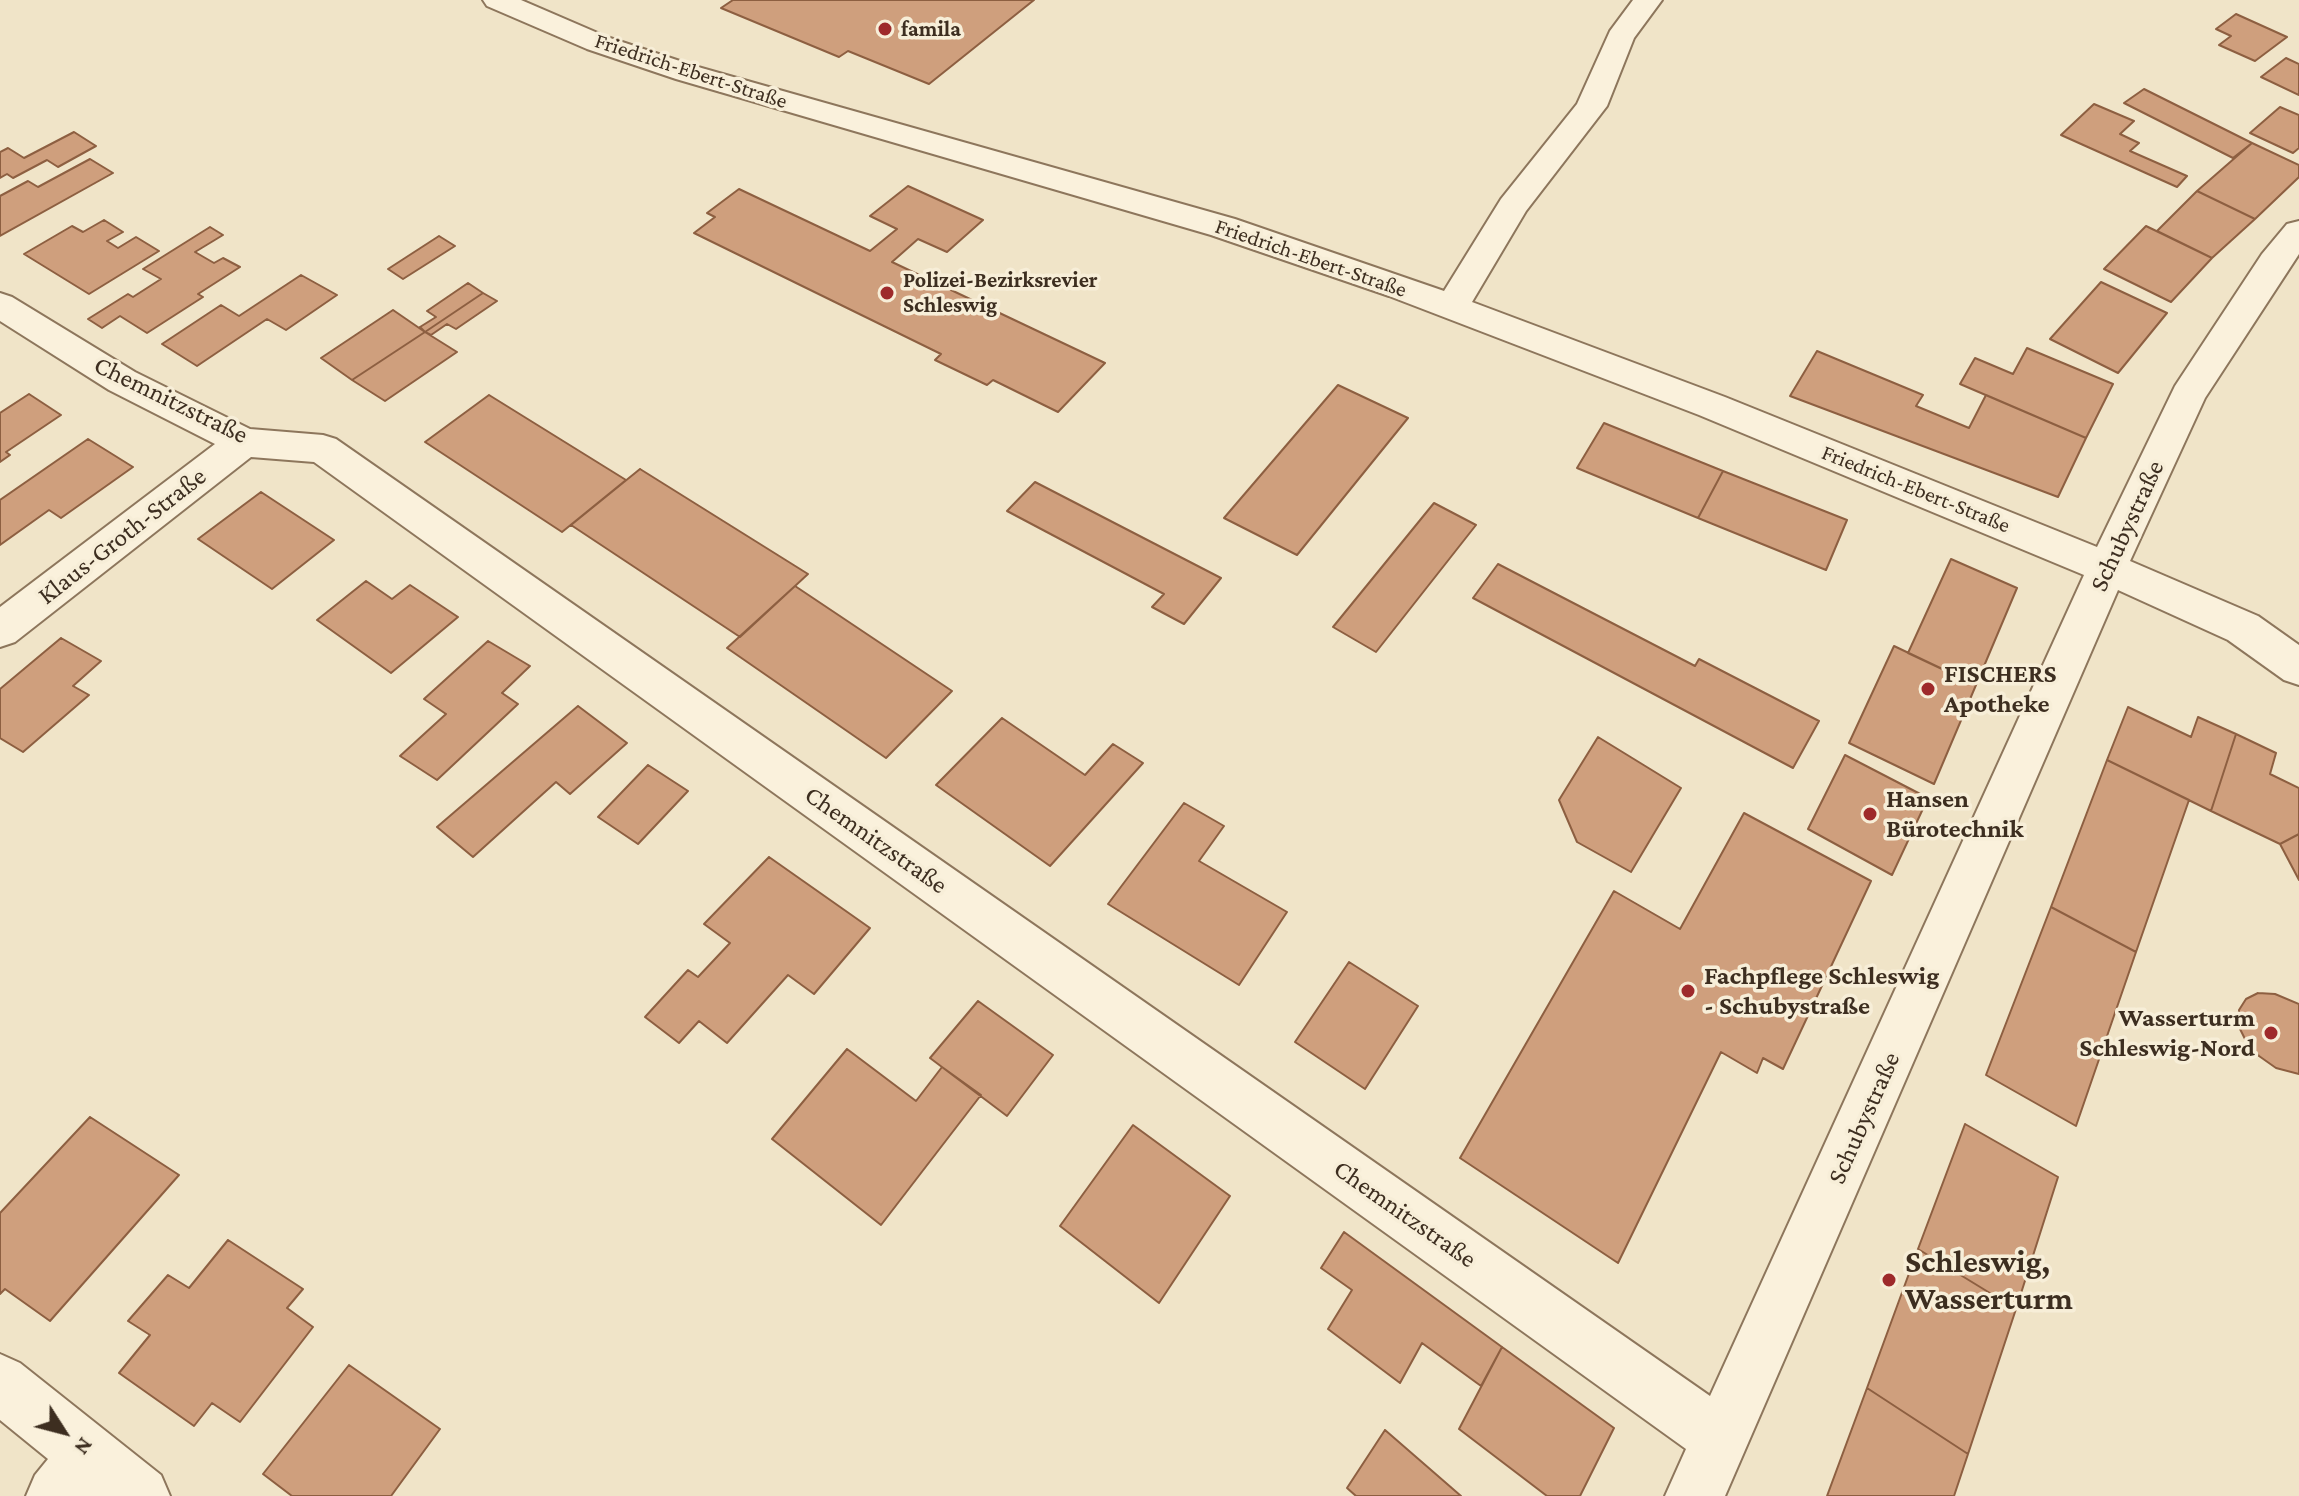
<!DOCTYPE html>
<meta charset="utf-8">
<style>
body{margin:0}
#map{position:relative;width:2299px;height:1496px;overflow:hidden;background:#f0e4c8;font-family:"Crimson Pro",serif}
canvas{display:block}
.north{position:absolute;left:24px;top:1392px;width:80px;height:80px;-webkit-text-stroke:6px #f7eed8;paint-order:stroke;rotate:126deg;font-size:22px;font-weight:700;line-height:32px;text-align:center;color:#3d2e20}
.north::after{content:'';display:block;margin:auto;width:28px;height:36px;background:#3d2e20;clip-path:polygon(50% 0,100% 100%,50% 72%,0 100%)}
</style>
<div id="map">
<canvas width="2299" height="1496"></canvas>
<div class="north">N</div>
</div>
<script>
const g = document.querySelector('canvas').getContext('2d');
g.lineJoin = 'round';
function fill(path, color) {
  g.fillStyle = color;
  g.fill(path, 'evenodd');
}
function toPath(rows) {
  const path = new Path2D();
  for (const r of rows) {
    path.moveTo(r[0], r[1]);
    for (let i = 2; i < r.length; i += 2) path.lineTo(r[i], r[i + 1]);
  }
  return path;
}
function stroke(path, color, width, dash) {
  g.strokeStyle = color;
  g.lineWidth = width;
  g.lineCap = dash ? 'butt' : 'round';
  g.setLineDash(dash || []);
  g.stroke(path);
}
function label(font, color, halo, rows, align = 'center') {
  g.font = font + ' "Crimson Pro",serif';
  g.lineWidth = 7;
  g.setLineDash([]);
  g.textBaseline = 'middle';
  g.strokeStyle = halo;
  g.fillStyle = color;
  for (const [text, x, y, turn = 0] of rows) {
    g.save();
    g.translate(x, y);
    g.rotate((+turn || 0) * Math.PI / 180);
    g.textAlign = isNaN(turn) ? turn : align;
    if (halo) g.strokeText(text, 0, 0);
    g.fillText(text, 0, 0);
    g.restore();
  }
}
const building = toPath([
 [733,0,1034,0,929,84,848,51,839,57,721,8,733,0],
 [2236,14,2287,37,2255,61,2219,45,2231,36,2216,29,2236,14],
 [2286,58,2299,64,2299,95,2261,77,2286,58],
 [2144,89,2252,143,2233,158,2124,103,2144,89],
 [2094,104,2134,121,2120,134,2139,143,2130,151,2187,176,2177,187,2061,135,2094,104],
 [2280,107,2299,115,2299,148,2293,153,2250,133,2280,107],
 [74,132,96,146,58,167,47,160,13,178,7,174,0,178,0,152,8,148,24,158,74,132],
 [2252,143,2299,165,2299,177,2255,219,2197,191,2252,143],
 [90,159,113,173,0,236,0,196,28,181,38,187,90,159],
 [908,186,983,220,947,252,918,239,892,262,1105,363,1058,412,993,380,987,385,935,360,941,354,694,233,715,217,707,213,739,189,870,251,897,229,870,216,908,186],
 [2197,191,2255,219,2212,258,2157,231,2197,191],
 [104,220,123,232,107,241,118,248,136,237,159,251,89,294,24,254,72,226,83,232,104,220],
 [2146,226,2212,258,2171,302,2104,269,2146,226],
 [210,227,223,235,195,252,214,263,223,258,240,267,198,294,203,297,147,333,120,316,102,328,88,319,128,294,133,297,161,279,143,269,210,227],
 [439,236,455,246,403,279,388,269,439,236],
 [301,275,337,295,286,330,267,319,197,366,162,344,221,305,239,316,301,275],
 [2101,282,2167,313,2118,373,2050,339,2101,282],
 [468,283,483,293,425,332,420,327,436,317,427,311,468,283],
 [483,293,497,301,456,329,447,324,431,335,425,332,483,293],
 [393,310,425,332,352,380,321,358,393,310],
 [425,332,457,352,385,401,352,380,425,332],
 [2027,348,2113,384,2086,438,1960,384,1975,358,2013,374,2027,348],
 [1817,351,1923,395,1916,406,1969,428,1986,395,2086,438,2058,497,1790,396,1817,351],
 [1338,385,1408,418,1297,555,1224,518,1338,385],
 [29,394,61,415,6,452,10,455,0,462,0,413,29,394],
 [489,395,626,480,562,532,425,442,489,395],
 [1604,423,1723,471,1698,518,1577,468,1604,423],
 [88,439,133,467,61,518,49,510,0,545,0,500,88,439],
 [640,469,808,574,740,637,571,525,640,469],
 [1723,471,1847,520,1826,570,1698,518,1723,471],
 [1035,482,1221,578,1184,624,1152,607,1164,594,1007,511,1035,482],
 [261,492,334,540,272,589,198,539,261,492],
 [1434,503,1476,525,1376,652,1333,627,1434,503],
 [1951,559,2017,588,1976,685,1908,653,1951,559],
 [1498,564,1695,666,1699,659,1819,721,1793,768,1473,598,1498,564],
 [366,581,392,599,410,585,458,617,391,673,317,620,366,581],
 [795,586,952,691,886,758,727,648,795,586],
 [61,638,101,661,73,686,89,695,23,752,0,738,0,689,61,638],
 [488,641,530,666,502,693,518,704,437,780,400,756,446,714,424,699,488,641],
 [1894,646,1976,685,1934,784,1849,743,1894,646],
 [578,706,627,743,570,794,556,782,473,857,437,827,578,706],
 [2128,707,2191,737,2198,717,2236,734,2211,811,2107,760,2128,707],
 [1002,718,1085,775,1113,744,1143,763,1050,866,936,785,1002,718],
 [2236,734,2276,753,2270,774,2299,788,2299,834,2280,844,2211,811,2236,734],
 [1598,737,1681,788,1631,872,1577,842,1559,800,1598,737],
 [1845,755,1928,798,1892,875,1808,829,1845,755],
 [2107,760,2189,800,2136,952,2051,907,2107,760],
 [648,765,688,791,638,844,598,817,648,765],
 [1184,803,1224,826,1199,861,1287,912,1239,985,1108,904,1184,803],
 [1744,813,1871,881,1783,1069,1763,1058,1757,1073,1721,1052,1618,1263,1460,1158,1614,891,1680,929,1744,813],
 [2299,834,2299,880,2280,844,2299,834],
 [769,857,870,928,814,994,788,975,727,1043,699,1021,679,1043,645,1017,688,970,698,977,730,943,704,924,769,857],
 [2051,907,2136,952,2076,1126,1986,1075,2051,907],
 [1349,962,1418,1006,1365,1089,1295,1042,1349,962],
 [2258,993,2275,994,2299,1004,2299,1074,2276,1068,2259,1056,2246,1041,2238,1025,2239,1010,2246,999,2258,993],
 [978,1001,1053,1055,1007,1116,930,1058,978,1001],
 [847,1049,916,1101,942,1067,981,1095,881,1225,772,1139,847,1049],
 [90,1117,179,1175,50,1321,5,1289,0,1294,0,1213,90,1117],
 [1965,1124,2058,1177,2016,1309,1918,1249,1965,1124],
 [1133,1125,1230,1196,1159,1303,1060,1226,1133,1125],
 [1344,1232,1502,1347,1481,1386,1422,1343,1400,1383,1328,1329,1352,1290,1321,1268,1344,1232],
 [228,1240,303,1289,287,1308,313,1327,240,1422,212,1403,194,1426,119,1373,150,1335,128,1321,168,1275,189,1288,228,1240],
 [1918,1249,2016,1309,1968,1454,1867,1388,1918,1249],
 [1502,1347,1614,1428,1580,1496,1547,1496,1459,1429,1502,1347],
 [349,1365,440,1429,391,1496,292,1496,263,1474,349,1365],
 [1867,1388,1968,1454,1954,1496,1827,1496,1867,1388],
 [1385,1430,1461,1496,1356,1496,1347,1488,1385,1430]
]);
fill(building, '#cf9f7d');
stroke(building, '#8d5f41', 2);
const minor = toPath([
 [483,0,521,0,607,37,698,67,1235,219,1444,291,1501,199,1577,104,1610,31,1633,0,1662,0,1634,38,1607,106,1526,211,1472,302,1725,397,2097,547,2175,386,2262,254,2287,224,2299,221,2299,254,2205,398,2130,561,2258,616,2299,645,2299,685,2284,680,2228,640,2118,590,1725,1496,1665,1496,1686,1449,314,462,251,457,15,642,0,647,0,607,215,444,109,390,0,321,0,293,12,297,135,372,250,429,323,435,336,439,1710,1396,2084,575,1699,415,1389,296,1211,235,676,79,587,49,487,6,483,0],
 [0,1354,20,1363,161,1475,170,1496,26,1496,35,1475,48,1459,0,1420,0,1354]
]);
stroke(minor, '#8d765c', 4);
fill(minor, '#faf1dc');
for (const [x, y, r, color] of [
 [885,29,8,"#9e2a2b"],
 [887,293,8,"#9e2a2b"],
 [1928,689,8,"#9e2a2b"],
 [1870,814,8,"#9e2a2b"],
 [1688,991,8,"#9e2a2b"],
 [2271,1033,8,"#9e2a2b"],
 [1889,1280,8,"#9e2a2b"]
]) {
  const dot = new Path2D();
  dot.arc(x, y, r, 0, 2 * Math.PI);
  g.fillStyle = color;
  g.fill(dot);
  stroke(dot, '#f7eed8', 3);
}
label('bold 22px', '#3d2e20', '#f7eed8', [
 ["famila",901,29],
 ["Polizei-Bezirksrevier",903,280],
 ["Schleswig",903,305]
], 'left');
label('22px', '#3d2e20', '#f7eed8', [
 ["Friedrich-Ebert-Straße",691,71,18],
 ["Friedrich-Ebert-Straße",1311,258,19],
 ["Friedrich-Ebert-Straße",1916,489,22]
]);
label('26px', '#3d2e20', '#f7eed8', [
 ["Chemnitzstraße",171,400,26],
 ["Schubystraße",2127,526,-65],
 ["Klaus-Groth-Straße",122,536,-38],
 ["Chemnitzstraße",876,840,35],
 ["Schubystraße",1864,1118,-66],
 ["Chemnitzstraße",1405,1214,35]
]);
label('bold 26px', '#3d2e20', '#f7eed8', [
 ["FISCHERS",1944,674],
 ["Apotheke",1944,704],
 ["Hansen",1886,799],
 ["Bürotechnik",1886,829],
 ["Fachpflege Schleswig",1704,976],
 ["- Schubystraße",1704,1006],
 ["Wasserturm",2255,1018,"right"],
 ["Schleswig-Nord",2255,1048,"right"]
], 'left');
label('bold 32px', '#3d2e20', '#f7eed8', [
 ["Schleswig,",1905,1262],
 ["Wasserturm",1905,1299]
], 'left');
</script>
